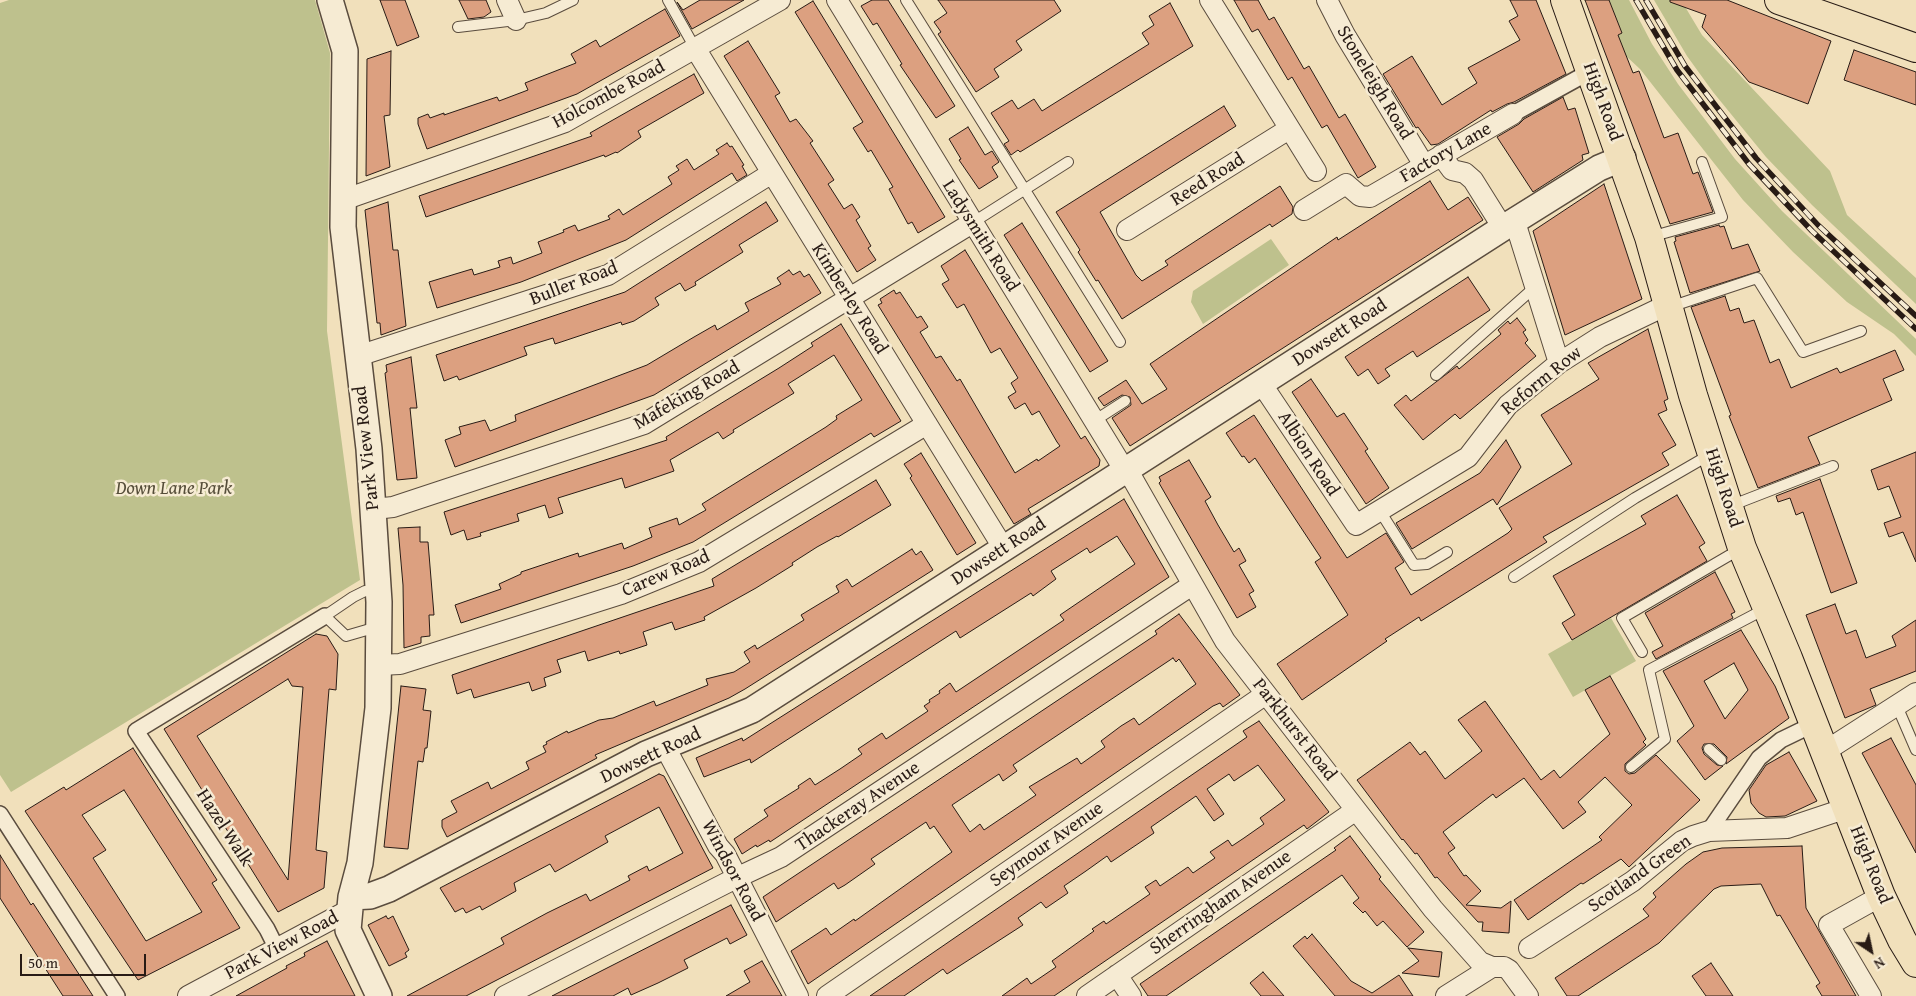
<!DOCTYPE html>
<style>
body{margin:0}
#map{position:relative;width:1916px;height:996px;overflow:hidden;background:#f1e0bb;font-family:"Gentium Book Plus",serif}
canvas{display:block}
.north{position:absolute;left:1846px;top:926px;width:50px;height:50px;-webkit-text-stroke:4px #f6ebd3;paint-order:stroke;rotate:146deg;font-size:14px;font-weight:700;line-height:20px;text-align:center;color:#281b15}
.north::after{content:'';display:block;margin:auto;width:18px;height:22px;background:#281b15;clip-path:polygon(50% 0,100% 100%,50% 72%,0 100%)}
.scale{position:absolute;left:20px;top:954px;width:126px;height:22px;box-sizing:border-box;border:2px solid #281b15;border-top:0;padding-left:6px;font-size:15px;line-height:18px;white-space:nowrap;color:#281b15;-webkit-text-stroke:4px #f6ebd3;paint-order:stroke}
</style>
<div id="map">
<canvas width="1916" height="996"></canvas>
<div class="north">N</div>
<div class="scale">50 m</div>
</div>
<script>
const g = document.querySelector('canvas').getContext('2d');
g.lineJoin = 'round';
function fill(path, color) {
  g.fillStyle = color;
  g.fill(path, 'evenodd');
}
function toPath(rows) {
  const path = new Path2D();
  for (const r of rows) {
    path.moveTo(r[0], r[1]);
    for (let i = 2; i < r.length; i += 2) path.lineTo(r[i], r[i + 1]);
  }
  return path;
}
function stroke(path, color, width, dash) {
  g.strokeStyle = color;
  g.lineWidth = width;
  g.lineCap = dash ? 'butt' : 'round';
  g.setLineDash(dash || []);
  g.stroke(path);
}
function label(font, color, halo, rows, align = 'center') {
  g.font = font + ' "Gentium Book Plus",serif';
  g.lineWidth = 5;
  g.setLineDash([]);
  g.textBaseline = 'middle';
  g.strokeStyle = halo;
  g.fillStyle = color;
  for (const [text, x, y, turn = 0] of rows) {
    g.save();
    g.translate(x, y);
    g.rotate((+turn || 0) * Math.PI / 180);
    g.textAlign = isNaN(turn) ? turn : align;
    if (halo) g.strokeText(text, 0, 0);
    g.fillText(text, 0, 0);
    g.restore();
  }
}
fill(toPath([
 [9,0,315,0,330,53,327,331,360,580,11,792,0,775,0,3],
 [1609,0,1629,0,1652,44,1678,84,1735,159,1782,211,1916,339,1916,356,1894,334,1847,302,1793,252,1743,200,1640,69,1626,56,1618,35,1622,33],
 [1654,0,1681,0,1702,35,1830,171,1847,215,1916,278,1916,304,1812,205,1766,157,1713,92,1687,56],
 [1271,239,1289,265,1203,324,1191,302,1193,291],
 [1611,618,1636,661,1573,697,1548,654]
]), '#bec18d');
const building = toPath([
 [380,0,405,0,419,37,397,46,380,0],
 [459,0,486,0,491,12,484,17,468,19,459,0],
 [700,0,744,0,692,29,677,2,683,10,700,0],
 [872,0,888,0,955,106,936,118,900,65,902,64,877,23,873,25,861,6,872,0],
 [938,0,1054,0,1061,11,1016,41,1022,50,994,69,999,77,976,92,938,34,941,32,934,22,947,13,938,0],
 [1234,0,1258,0,1269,20,1274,17,1304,69,1309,66,1339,118,1345,114,1376,167,1358,178,1327,125,1322,128,1292,77,1288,80,1258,29,1252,32,1234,0],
 [1510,0,1536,0,1566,74,1514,102,1507,104,1492,112,1491,110,1438,144,1431,145,1418,127,1416,128,1383,74,1412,56,1442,105,1477,83,1468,68,1520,40,1509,21,1518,16,1510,0],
 [1585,0,1609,0,1622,33,1618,35,1633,73,1639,71,1664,138,1678,133,1693,174,1698,172,1713,212,1670,224,1585,0],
 [1670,0,1727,0,1831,41,1808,104,1749,82,1702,27,1706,15,1670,2,1670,0],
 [813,1,945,217,918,233,912,222,908,224,889,189,893,187,871,150,868,152,853,128,863,122,795,12,813,1],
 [1170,3,1193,46,1020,152,1018,150,1011,155,1004,144,1009,141,991,113,1012,100,1018,109,1034,99,1042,111,1149,44,1142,33,1154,25,1149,16,1170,3],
 [665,9,680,36,577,94,427,149,418,124,418,118,428,114,430,118,444,113,444,115,497,97,499,101,528,90,525,83,576,63,571,54,596,40,600,47,665,9],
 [748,41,780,93,775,96,790,122,796,119,813,141,810,143,834,180,828,184,844,209,852,204,860,217,856,220,871,246,868,248,876,260,857,272,724,56,748,41],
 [1854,50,1916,72,1916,105,1844,80,1854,50],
 [391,51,390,115,384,116,390,167,366,176,367,59,391,51],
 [694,74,704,93,638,131,641,137,617,153,616,152,605,157,604,155,426,217,419,196,592,136,590,133,694,74],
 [1563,97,1568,110,1575,108,1589,153,1582,155,1583,160,1533,192,1497,137,1519,124,1524,119,1563,97],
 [1224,106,1236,126,1100,212,1136,275,1142,281,1168,265,1165,261,1280,186,1293,207,1292,214,1272,227,1270,224,1122,319,1098,280,1096,281,1078,252,1080,250,1056,212,1224,106],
 [968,127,985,155,992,151,999,162,992,167,998,177,979,189,959,160,961,159,949,139,968,127],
 [727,143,730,147,732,146,744,165,742,166,747,175,737,181,732,173,626,240,521,282,437,308,429,282,472,269,474,275,500,267,498,261,511,257,513,264,542,253,538,242,564,232,563,230,575,225,578,231,610,219,608,216,619,209,623,215,672,184,668,177,679,170,676,166,687,159,694,170,719,154,716,150,727,143],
 [1430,181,1448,210,1468,197,1483,220,1130,446,1112,418,1131,405,1130,397,1122,395,1104,406,1098,398,1126,380,1142,404,1167,389,1150,364,1337,237,1338,240,1430,181],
 [1604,184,1642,299,1565,335,1533,231,1604,184],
 [388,202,393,250,398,250,406,326,381,335,380,323,377,323,365,210,388,202],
 [766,202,778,221,739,245,743,252,695,282,696,285,685,291,680,283,668,290,655,298,659,305,634,321,622,325,621,322,555,344,553,338,524,347,527,355,459,380,457,376,444,381,436,355,625,292,766,202],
 [1022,223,1108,361,1090,372,1004,235,1022,223],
 [1719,225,1720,227,1724,226,1732,249,1748,244,1760,271,1690,293,1674,242,1676,241,1675,237,1719,225],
 [965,250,1081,439,1085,436,1100,460,1099,466,1028,509,1031,514,1014,524,878,305,882,303,880,299,894,290,896,294,900,292,917,318,921,316,928,327,920,332,936,358,941,356,957,381,960,379,1015,473,1037,459,1038,461,1060,446,1057,442,1039,411,1032,415,1025,403,1015,409,1008,397,1016,392,1011,383,1018,378,1000,348,991,353,964,304,957,308,942,284,949,280,941,266,965,250],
 [789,270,793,275,800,271,804,277,809,274,821,293,654,395,455,467,445,440,461,434,459,427,485,420,490,431,516,421,515,415,647,365,694,337,715,325,717,330,749,311,745,303,781,284,777,278,789,270],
 [1468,277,1490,310,1417,357,1413,351,1385,369,1390,376,1378,384,1368,369,1358,376,1345,357,1468,277],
 [1725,296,1730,311,1739,308,1744,323,1754,320,1770,363,1779,359,1791,388,1837,368,1840,373,1895,350,1904,370,1883,379,1892,400,1808,437,1820,464,1758,488,1729,416,1731,415,1691,307,1725,296],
 [1517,318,1526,330,1523,332,1528,340,1525,343,1536,356,1460,419,1455,414,1423,440,1394,405,1406,395,1411,401,1457,366,1459,369,1501,334,1498,330,1508,321,1510,324,1517,318],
 [841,324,901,421,874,437,871,433,693,542,633,566,461,623,455,605,501,589,499,584,521,574,521,572,578,553,579,557,622,543,624,549,652,537,649,528,677,518,679,525,706,510,702,504,826,427,837,419,836,416,862,400,834,355,788,384,794,393,733,430,734,432,723,439,718,432,670,460,674,471,625,488,622,478,558,498,563,513,549,518,545,505,517,514,519,521,480,533,481,536,467,540,464,530,451,535,444,512,667,440,666,437,779,368,813,346,811,343,841,324],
 [1648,329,1668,399,1664,401,1667,410,1658,414,1676,445,1662,453,1669,465,1543,537,1547,542,1421,621,1419,617,1385,639,1387,641,1302,700,1277,664,1348,615,1315,562,1321,558,1255,458,1249,463,1244,456,1242,457,1226,433,1254,415,1347,558,1386,533,1404,562,1395,568,1411,595,1508,533,1512,529,1499,508,1572,464,1541,415,1599,379,1588,363,1648,329],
 [411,357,417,408,410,408,417,478,397,480,385,373,387,372,386,365,411,357],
 [1311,379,1337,417,1344,413,1368,449,1365,451,1389,488,1366,504,1292,392,1311,379],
 [1506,440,1521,467,1497,505,1493,499,1412,549,1396,523,1480,473,1506,440],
 [1916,452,1916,562,1903,532,1889,537,1884,523,1901,517,1889,486,1878,490,1871,470,1916,452],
 [921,453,976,543,957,555,910,478,912,476,904,464,921,453],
 [1189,460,1211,497,1205,501,1218,525,1234,552,1239,548,1246,561,1239,565,1254,591,1249,594,1256,607,1237,618,1159,483,1161,481,1159,477,1189,460],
 [1820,479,1857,583,1831,593,1803,512,1796,515,1790,498,1778,502,1776,496,1820,479],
 [876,480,891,505,838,537,837,536,817,547,792,563,793,565,756,588,704,617,705,620,675,630,672,622,643,632,647,645,620,654,619,651,588,661,585,651,557,660,561,672,544,678,546,686,532,691,529,682,474,698,471,689,457,694,452,675,714,586,712,579,876,480],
 [1677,495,1705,543,1699,547,1707,561,1572,640,1562,623,1575,615,1553,576,1646,524,1641,516,1677,495],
 [1124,499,1169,577,770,842,769,840,757,847,756,845,742,854,734,839,768,816,764,810,799,788,798,786,810,778,815,785,840,769,862,754,858,749,882,733,886,739,928,711,924,706,930,702,929,700,940,693,939,691,950,683,956,692,1064,620,1060,615,1135,564,1117,536,1090,553,1087,548,1051,571,1056,579,1033,596,1031,593,960,638,956,631,751,763,750,759,704,777,696,758,742,738,743,741,1124,499],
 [420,527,420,542,428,542,434,615,429,615,430,636,421,637,421,643,404,648,403,585,398,528,420,527],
 [912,549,916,555,921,551,933,570,745,689,729,698,595,755,597,758,447,837,442,827,442,820,457,812,451,801,488,782,491,789,529,769,526,762,546,752,543,746,547,744,546,742,567,731,568,733,599,720,613,718,654,701,656,706,708,685,706,679,734,672,750,662,744,652,755,645,757,649,804,620,801,615,839,592,836,586,847,579,852,587,912,549],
 [1715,572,1735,612,1731,614,1733,618,1656,659,1652,652,1663,646,1645,613,1715,572],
 [1835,604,1846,634,1856,630,1866,658,1896,646,1892,636,1916,620,1916,671,1870,689,1876,705,1845,718,1806,615,1835,604],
 [1179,614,1240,695,1223,707,1220,703,1213,706,808,984,791,951,826,928,831,935,854,919,855,921,952,852,934,826,930,829,926,822,871,859,875,864,845,885,838,889,834,883,776,922,763,897,1157,634,1155,631,1179,614],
 [1173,658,1176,662,1179,659,1196,684,1139,725,1134,718,1121,726,1101,741,1105,747,1081,764,1077,758,1029,787,1036,795,984,830,980,824,970,832,952,805,999,774,1003,781,1017,771,1013,765,1173,658],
 [1741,630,1775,686,1789,718,1726,764,1727,757,1714,744,1704,744,1702,748,1704,754,1717,765,1723,766,1705,780,1677,741,1694,726,1663,671,1741,630],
 [1734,663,1748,690,1725,719,1704,681,1734,663],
 [316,634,327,636,338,654,336,690,329,689,316,850,327,852,324,888,278,912,164,729,316,634],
 [288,679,292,686,303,687,288,880,197,736,288,679],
 [1610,676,1646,739,1643,742,1646,745,1625,764,1625,771,1629,774,1635,773,1656,755,1700,800,1629,867,1621,859,1583,884,1581,883,1528,920,1514,900,1602,840,1599,837,1632,805,1605,777,1578,802,1586,812,1563,829,1524,778,1496,798,1493,794,1443,832,1455,848,1448,853,1464,876,1466,875,1481,891,1466,905,1501,908,1511,901,1509,933,1482,931,1483,922,1478,922,1437,877,1435,878,1417,853,1415,854,1403,839,1402,840,1357,780,1410,742,1420,755,1425,751,1445,779,1482,751,1458,720,1485,701,1541,780,1554,770,1560,778,1610,734,1585,690,1610,676],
 [401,686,426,689,423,710,431,711,427,748,425,748,423,762,418,761,408,849,384,847,401,686],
 [1259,721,1329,812,1307,829,1304,825,1054,996,1002,996,1027,978,1031,984,1056,967,1052,961,1094,931,1092,929,1104,921,1106,924,1150,894,1145,887,1156,880,1160,886,1188,867,1193,873,1215,858,1210,852,1228,840,1232,846,1244,838,1264,824,1260,818,1285,800,1258,765,1234,781,1229,774,1207,789,1224,814,1214,821,1196,796,1151,827,1154,833,1111,862,1107,856,1086,871,1064,886,1068,893,1046,908,1041,902,1018,918,1023,925,947,974,943,969,904,996,870,996,1247,737,1243,731,1259,721],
 [1891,738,1916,785,1916,853,1862,753,1891,738],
 [133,748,217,880,212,883,240,928,138,980,25,811,64,787,66,790,133,748],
 [124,790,202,912,146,941,93,858,106,850,82,815,124,790],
 [1789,752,1817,801,1785,816,1766,817,1759,813,1751,803,1749,790,1766,765,1789,752],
 [659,774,664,776,713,868,466,996,407,996,504,944,501,938,547,913,586,894,590,901,630,880,628,876,647,866,649,871,683,853,659,807,605,836,608,842,555,872,550,864,514,883,516,891,482,910,480,906,466,913,463,908,455,912,440,888,659,774],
 [1350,836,1381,877,1379,879,1424,932,1407,947,1383,921,1377,926,1365,911,1363,913,1353,903,1359,898,1342,875,1166,996,1148,996,1140,984,1336,850,1334,848,1350,836],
 [1802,846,1806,908,1856,996,1822,996,1816,986,1820,983,1780,915,1777,916,1761,884,1721,886,1714,889,1659,943,1578,996,1567,996,1555,978,1649,916,1643,909,1656,897,1653,893,1686,864,1703,852,1722,848,1802,846],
 [0,855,31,905,33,903,93,996,63,996,0,898,0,855],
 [731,905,747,935,730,944,727,938,684,960,688,968,658,983,631,995,628,988,613,996,552,996,731,905],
 [386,916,388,919,393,916,409,950,405,953,407,957,389,966,368,925,386,916],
 [1312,934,1351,981,1372,993,1399,975,1413,996,1335,996,1293,946,1305,936,1307,939,1312,934],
 [327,941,355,996,236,996,287,968,286,966,305,956,304,953,327,941],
 [1408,948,1442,952,1439,977,1402,973,1419,961,1408,948],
 [762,961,782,996,726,996,750,982,744,971,762,961],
 [1711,963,1733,996,1706,996,1692,976,1711,963],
 [1263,972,1284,996,1261,996,1250,983,1263,972]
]);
fill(building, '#dca080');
stroke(building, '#281b15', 1);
const service = toPath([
 [668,0,695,48],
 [906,0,1120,342],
 [458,27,516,20,546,13,573,0],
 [972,223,1068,162],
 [1650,237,1722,217,1702,162],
 [1670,307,1757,278,1803,352,1861,331],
 [1436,375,1535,287],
 [1094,421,1125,401],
 [1730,506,1833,466],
 [1380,511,1414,565,1427,564,1447,552],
 [1514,577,1635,498,1711,454],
 [377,627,346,636,325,616,353,597,365,591,378,590],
 [1642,652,1622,618,1742,548],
 [1897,706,1916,750],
 [1709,749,1721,760],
 [1631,767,1665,739,1649,670,1765,609]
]);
const pedestrian = toPath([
 [1513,114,1591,71],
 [0,814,117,996],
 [1709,831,1759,758,1781,740,1814,724],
 [277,949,267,929,136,731,325,616]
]);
const minor = toPath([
 [507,0,516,20],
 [837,0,1125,471],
 [1210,0,1316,171],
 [1327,0,1345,35,1424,165],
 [695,48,1004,549],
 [1441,155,1452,170,1465,173,1473,180,1503,228],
 [343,200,565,122,780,0],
 [1304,210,1346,184,1360,196,1370,197,1513,114],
 [1515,222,1559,363],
 [1127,230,1289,129],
 [358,356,608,275,772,173],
 [1261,383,1356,525,1468,457,1508,405,1559,363,1600,337,1669,304],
 [1127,469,1225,641,1433,909,1480,962,1492,967,1504,967,1509,970,1528,996],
 [374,509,393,507,644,424,972,223],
 [379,665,400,664,621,594,699,562,927,424],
 [665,747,718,846,725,854,798,996],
 [1824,752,1916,693],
 [1529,948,1633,881,1682,841,1693,836,1709,831,1787,828,1847,808],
 [1117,975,1131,996],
 [188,996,349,910],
 [505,996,736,878,781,857,1192,585],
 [827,996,1266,694],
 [1087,996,1356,810],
 [1446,996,1492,967],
 [1871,996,1829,925,1881,896]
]);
const tertiary = toPath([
 [330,0,345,51,343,227,369,449,379,602,378,708,360,863,351,897,348,930,379,996],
 [351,897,370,896,389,889,646,754,752,710,1503,228,1599,168,1623,158]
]);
const primary = toPath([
 [1565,0,1649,237,1693,395,1742,548,1788,658,1881,896,1902,940,1916,963]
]);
const trunk = toPath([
 [1779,0,1916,48]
]);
stroke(service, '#5a4c3e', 12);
stroke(pedestrian, '#5a4c3e', 18);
stroke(minor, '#5a4c3e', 22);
stroke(tertiary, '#5a4c3e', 28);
stroke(primary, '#281b15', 30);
stroke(trunk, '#281b15', 30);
stroke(service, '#f6ebd3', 10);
stroke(pedestrian, '#f6ebd3', 15);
stroke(minor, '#f6ebd3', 20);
stroke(tertiary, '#f6ebd3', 25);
stroke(primary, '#f1e0bb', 28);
stroke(trunk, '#f1e0bb', 28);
const rail = toPath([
 [1636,0,1677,70,1749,164,1812,231,1916,329],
 [1646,0,1685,66,1756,158,1818,225,1916,316]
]);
stroke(rail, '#281b15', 5.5);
stroke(rail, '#f6ebd3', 4, [11]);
label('19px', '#281b15', '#f6ebd3', [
 ["Stoneleigh Road",1374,83,59],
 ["Holcombe Road",609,95,-28],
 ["High Road",1602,102,70],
 ["Factory Lane",1446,153,-30],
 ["Reed Road",1208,180,-32],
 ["Ladysmith Road",980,236,58],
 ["Buller Road",574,284,-21],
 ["Kimberley Road",849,299,58],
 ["Dowsett Road",1340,333,-33],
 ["Reform Row",1542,381,-39],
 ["Mafeking Road",687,396,-30],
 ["Park View Road",367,448,-96],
 ["Albion Road",1308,454,57],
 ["High Road",1723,488,72],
 ["Dowsett Road",999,552,-33],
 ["Carew Road",666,574,-23],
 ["Parkhurst Road",1294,730,52],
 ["Dowsett Road",651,756,-25],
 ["Thackeray Avenue",858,807,-34],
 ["Hazel Walk",224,828,57],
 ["Seymour Avenue",1047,845,-35],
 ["High Road",1870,865,68],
 ["Windsor Road",732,871,62],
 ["Scotland Green",1640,874,-35],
 ["Sherringham Avenue",1221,903,-35],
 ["Park View Road",282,946,-28]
]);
label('italic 19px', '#554d39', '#f6ebd3', [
 ["Down Lane Park",174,489]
]);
</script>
